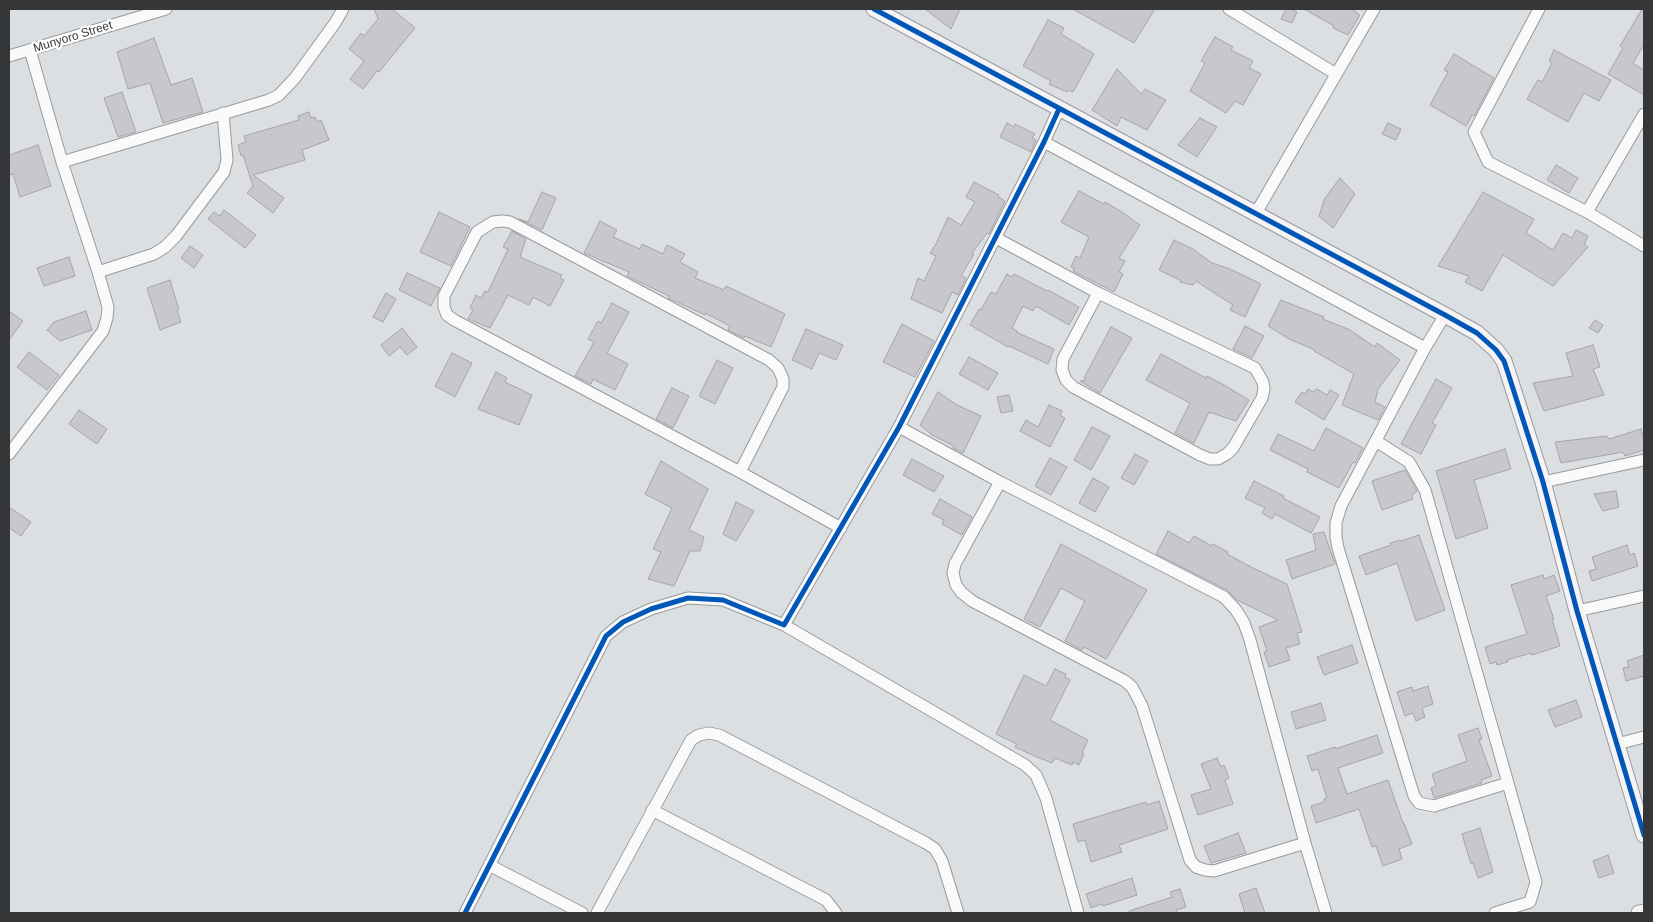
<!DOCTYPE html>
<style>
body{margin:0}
#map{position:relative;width:1653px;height:922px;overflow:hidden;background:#dcdfe2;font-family:Arial,sans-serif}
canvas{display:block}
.frame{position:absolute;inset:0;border:10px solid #343638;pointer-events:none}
</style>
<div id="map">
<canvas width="1653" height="922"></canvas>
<div class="frame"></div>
</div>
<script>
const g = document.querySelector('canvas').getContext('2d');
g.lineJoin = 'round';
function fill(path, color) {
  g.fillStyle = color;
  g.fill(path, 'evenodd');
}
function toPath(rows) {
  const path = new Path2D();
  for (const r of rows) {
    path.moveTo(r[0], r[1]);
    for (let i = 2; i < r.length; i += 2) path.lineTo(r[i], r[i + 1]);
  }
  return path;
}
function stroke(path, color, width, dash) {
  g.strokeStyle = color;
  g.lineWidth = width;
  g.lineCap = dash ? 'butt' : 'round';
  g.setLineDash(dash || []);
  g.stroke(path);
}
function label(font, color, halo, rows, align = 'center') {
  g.font = font + ' Arial,sans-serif';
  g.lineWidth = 4.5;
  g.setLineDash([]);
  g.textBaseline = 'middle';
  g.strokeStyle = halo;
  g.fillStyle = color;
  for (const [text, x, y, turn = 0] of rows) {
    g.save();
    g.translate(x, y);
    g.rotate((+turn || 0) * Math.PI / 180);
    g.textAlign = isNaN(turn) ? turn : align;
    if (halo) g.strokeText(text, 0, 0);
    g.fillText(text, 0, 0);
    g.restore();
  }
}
const building = toPath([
 [374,9,392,9,415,28,379,72,377,71,363,89,350,79,364,61,349,49,361,33,364,36,378,19,374,9],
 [925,9,960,9,951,29,925,9],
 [1073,9,1155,9,1134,43,1073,9],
 [1286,9,1291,9,1297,12,1292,23,1281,19,1286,9],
 [1304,9,1352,9,1360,15,1348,35,1333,28,1334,26,1304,9],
 [1642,9,1644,9,1644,45,1633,63,1644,70,1644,95,1608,74,1623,48,1620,46,1642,9],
 [1048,20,1064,28,1061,34,1094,54,1073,92,1068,90,1067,92,1049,84,1051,81,1023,66,1048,20],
 [1215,37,1233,47,1231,50,1253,61,1249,68,1261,74,1243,105,1235,101,1226,113,1190,91,1205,63,1201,61,1215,37],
 [154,38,171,85,192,78,203,112,163,123,150,83,128,89,117,52,154,38],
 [1554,50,1611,80,1599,101,1584,93,1568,122,1527,99,1538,80,1542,82,1552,63,1549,61,1554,50],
 [1454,54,1494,78,1474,116,1472,115,1466,126,1430,105,1448,72,1444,70,1454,54],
 [1117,69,1141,94,1145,89,1166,100,1147,130,1121,117,1117,126,1092,110,1117,69],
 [122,92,136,132,118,137,104,98,122,92],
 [309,112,311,118,315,117,317,122,321,120,329,140,302,150,305,160,253,175,284,198,273,213,247,193,253,186,243,155,241,156,238,145,246,142,244,136,299,120,298,116,309,112],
 [1200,118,1217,127,1197,157,1178,145,1200,118],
 [1007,123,1014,127,1015,124,1035,134,1032,138,1036,140,1031,152,1000,137,1007,123],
 [1388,123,1401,129,1396,140,1382,134,1388,123],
 [38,145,51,186,20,197,13,174,9,175,9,155,38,145],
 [1556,165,1578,178,1569,193,1547,180,1556,165],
 [1340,178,1355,194,1333,228,1319,216,1325,198,1340,178],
 [974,182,999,195,998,197,1005,201,989,234,987,233,972,253,974,254,961,276,966,278,958,295,952,292,942,313,911,299,918,278,924,281,936,256,930,253,936,244,948,217,961,225,975,202,966,197,974,182],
 [1079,191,1104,204,1105,202,1122,212,1140,225,1119,258,1125,261,1119,272,1123,274,1114,292,1073,271,1074,268,1071,267,1076,256,1080,258,1089,237,1061,222,1079,191],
 [542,192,556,198,542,230,519,219,528,222,542,192],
 [1483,192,1534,219,1526,233,1553,250,1563,233,1572,238,1576,230,1588,236,1584,245,1588,247,1553,286,1503,255,1482,291,1465,282,1469,276,1438,266,1483,192],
 [224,210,256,235,245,248,208,219,214,212,220,216,224,210],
 [439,212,470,227,451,266,420,252,439,212],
 [600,221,617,230,613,237,640,249,642,244,663,254,667,245,685,254,680,262,698,272,695,278,724,290,726,286,785,314,771,347,745,336,744,338,728,330,730,326,705,313,705,315,677,302,668,298,669,296,627,276,629,272,584,253,600,221],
 [512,231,526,239,520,257,562,275,560,278,564,280,550,306,533,297,529,305,508,295,490,328,468,319,473,310,470,308,476,295,481,298,485,291,488,292,508,249,503,247,512,231],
 [1174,240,1193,249,1212,263,1230,269,1261,284,1245,317,1230,310,1233,305,1196,281,1193,285,1180,282,1180,280,1159,270,1174,240],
 [190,246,203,255,194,268,181,258,190,246],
 [69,257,75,276,44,286,37,268,69,257],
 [407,273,440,288,431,306,399,290,407,273],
 [1007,274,1012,277,1014,274,1047,291,1048,290,1079,307,1069,325,1036,306,1033,311,1023,306,1012,328,1017,331,1016,332,1054,349,1048,364,1009,346,1008,347,970,325,979,309,981,310,991,292,996,294,1007,274],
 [170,280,179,310,177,311,181,322,160,330,147,288,170,280],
 [386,293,396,299,383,322,373,317,386,293],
 [1281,300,1324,317,1323,319,1350,330,1375,347,1377,343,1400,360,1378,389,1375,402,1385,407,1378,420,1342,405,1354,374,1314,351,1315,350,1289,339,1268,326,1281,300],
 [612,303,629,312,607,353,628,364,615,390,593,379,591,384,575,376,594,342,588,339,598,321,601,323,612,303],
 [9,311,23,321,9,340,9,311],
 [86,311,92,330,60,341,47,330,54,322,86,311],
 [1595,320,1603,325,1598,333,1589,328,1595,320],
 [902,324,934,341,915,377,883,362,902,324],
 [1245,326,1264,336,1252,358,1233,349,1245,326],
 [1111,327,1132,338,1100,393,1080,381,1086,380,1084,378,1111,327],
 [402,328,417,347,407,355,400,347,389,356,381,345,402,328],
 [806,329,843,345,836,360,819,353,812,369,792,360,806,329],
 [1593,345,1600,367,1593,369,1604,395,1544,411,1533,383,1573,376,1566,353,1593,345],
 [29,352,59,375,47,390,17,367,29,352],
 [452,353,472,363,455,397,435,386,452,353],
 [1161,354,1206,378,1207,376,1224,385,1249,400,1236,421,1209,412,1194,443,1175,433,1190,403,1146,380,1161,354],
 [969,357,998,373,988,390,959,374,969,357],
 [717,360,733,368,715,404,699,396,717,360],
 [496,372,507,378,505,382,532,395,519,425,478,409,496,372],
 [1436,379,1452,388,1432,423,1436,425,1421,454,1401,444,1436,379],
 [672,388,689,396,673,428,656,419,672,388],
 [1308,389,1313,392,1317,389,1327,395,1330,390,1339,395,1324,420,1295,402,1302,392,1305,394,1308,389],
 [938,392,957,405,981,416,963,453,953,448,954,446,932,435,920,425,938,392],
 [1009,395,1013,411,1001,413,997,397,1009,395],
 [1049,405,1062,411,1060,415,1065,418,1050,447,1020,431,1026,420,1038,427,1049,405],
 [79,410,107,429,97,444,69,424,79,410],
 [1092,427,1110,436,1091,470,1074,460,1092,427],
 [1326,428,1363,448,1355,463,1353,462,1339,488,1307,472,1308,469,1270,450,1278,434,1314,451,1326,428],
 [1641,429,1644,440,1644,450,1625,456,1623,452,1561,463,1555,442,1607,436,1609,439,1641,429],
 [1505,449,1511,469,1474,480,1488,528,1456,539,1436,471,1505,449],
 [1135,454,1148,461,1134,485,1121,478,1135,454],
 [1050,458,1067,467,1051,495,1035,486,1050,458],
 [912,459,944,476,934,492,903,475,912,459],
 [661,461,708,489,689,530,704,537,700,551,690,551,674,586,648,579,661,552,653,549,672,508,645,494,661,461],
 [1405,470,1417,491,1412,495,1413,499,1382,510,1372,481,1405,470],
 [1093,478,1109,487,1095,512,1079,503,1093,478],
 [1254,481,1284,496,1283,498,1320,517,1311,533,1275,514,1272,519,1262,513,1265,508,1245,498,1254,481],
 [1616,491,1619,507,1603,511,1594,494,1616,491],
 [940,499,972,517,962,535,942,524,944,520,932,514,940,499],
 [736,502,754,511,736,541,723,534,736,502],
 [9,507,31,522,21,536,9,528,9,507],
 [1168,531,1189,543,1194,536,1212,546,1213,544,1228,552,1227,554,1253,568,1287,584,1302,632,1297,633,1300,644,1286,648,1290,660,1269,667,1264,652,1267,651,1259,627,1278,620,1237,600,1227,590,1156,554,1168,531],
 [1324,532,1335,564,1292,579,1286,560,1316,550,1313,534,1324,532],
 [1419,535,1445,610,1416,621,1397,563,1366,575,1359,556,1391,545,1390,543,1400,540,1401,541,1419,535],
 [1061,544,1147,590,1106,659,1084,647,1082,650,1065,641,1085,601,1061,588,1040,627,1024,619,1061,544],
 [1627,545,1630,555,1634,553,1638,566,1592,581,1589,571,1596,569,1592,557,1627,545],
 [1543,575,1544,579,1554,575,1560,591,1546,596,1554,619,1552,619,1560,646,1532,655,1531,653,1507,660,1508,662,1497,665,1496,662,1490,664,1485,647,1527,634,1511,585,1543,575],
 [1352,645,1358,663,1324,675,1317,657,1352,645],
 [1644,655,1644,676,1626,681,1623,668,1629,667,1627,661,1644,655],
 [1055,669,1066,674,1065,677,1070,680,1050,720,1088,740,1082,753,1084,754,1079,765,1073,762,1072,765,1055,758,1052,763,1032,755,1015,747,1017,744,996,734,1024,675,1046,686,1055,669],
 [1428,686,1433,704,1422,708,1425,717,1416,721,1413,713,1405,716,1397,692,1412,687,1413,691,1428,686],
 [1576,700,1582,717,1555,727,1548,710,1576,700],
 [1321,703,1326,720,1296,729,1291,712,1321,703],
 [1478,728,1482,739,1479,740,1492,776,1481,780,1482,783,1434,798,1431,788,1436,786,1432,774,1467,761,1458,735,1478,728],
 [1377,735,1383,753,1338,768,1347,794,1388,780,1403,823,1404,823,1412,844,1399,849,1402,859,1383,866,1376,846,1372,847,1359,809,1316,823,1311,806,1324,802,1324,799,1327,798,1318,769,1312,771,1307,756,1335,747,1335,749,1377,735],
 [1217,758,1221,767,1224,765,1229,778,1225,780,1233,804,1198,815,1191,795,1211,789,1201,764,1217,758],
 [1159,801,1168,829,1119,845,1122,852,1091,862,1085,840,1078,842,1073,824,1146,802,1147,805,1159,801],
 [1480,828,1493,872,1478,878,1473,863,1471,864,1462,834,1480,828],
 [1238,833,1246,853,1211,863,1204,846,1238,833],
 [1608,855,1614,873,1599,878,1593,861,1608,855],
 [1132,878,1137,895,1103,906,1102,904,1091,908,1086,894,1132,878],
 [1256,888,1265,913,1245,913,1239,894,1256,888],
 [1180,889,1186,907,1176,910,1178,913,1129,913,1129,911,1172,897,1170,892,1180,889]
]);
fill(building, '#c9c6ce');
stroke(building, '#a4a5a7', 1);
const street = toPath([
 [1229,9,1336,74],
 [1539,9,1474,132,1488,162,1587,212,1644,246],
 [9,56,166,9],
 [1044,142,1425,348],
 [62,162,269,100,279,95,295,78,335,23,343,9],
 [1587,212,1644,114],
 [1256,213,1374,9],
 [996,238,1098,293,1255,368,1263,382,1264,389,1262,398,1233,448,1227,454,1218,459,1210,459,1200,455,1073,387,1066,380,1062,370,1063,359,1098,293],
 [98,272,154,254,165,247,176,236,224,172,227,160,223,113],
 [1445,315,1425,348,1341,506,1336,523,1336,537,1338,548,1414,796,1419,803,1434,806,1508,783],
 [899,427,1000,482,1224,597,1236,610,1244,623,1250,640,1305,843,1326,913],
 [1376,441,1409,462,1425,490,1536,882,1530,902,1495,913],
 [9,454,103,331,107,318,108,307,98,272,62,162,30,50],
 [740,472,783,387,783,379,778,368,769,360,510,222,502,221,493,222,477,232,444,296,444,307,447,315,454,320,740,472,841,528],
 [1000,482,955,564,953,573,956,585,961,592,972,601,1125,681,1132,687,1142,706,1190,860,1196,867,1205,870,1214,871,1305,843],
 [1543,482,1644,460],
 [1577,611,1644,596],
 [784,625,1025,765,1036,775,1046,798,1078,913],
 [1617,744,1644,737],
 [652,810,826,900,836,913],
 [489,865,582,913],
 [465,913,606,636,623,622,651,609,688,598,723,600,784,625,899,427,1044,142,1059,109],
 [597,913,691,740,699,735,709,733,719,735,926,843,935,849,942,861,958,913]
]);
const secondary = toPath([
 [874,9,1445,315,1477,333,1496,350,1504,361,1508,373,1543,482,1577,611,1644,835],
 [1639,913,1644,912]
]);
stroke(street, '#989a9c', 13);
stroke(secondary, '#989a9c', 17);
stroke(street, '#fafafb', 11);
stroke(secondary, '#f6f3f4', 15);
stroke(toPath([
 [874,9,1445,315,1477,333,1496,350,1504,361,1508,373,1543,482,1577,611,1644,835],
 [465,913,606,636,623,622,651,609,688,598,723,600,784,625,899,427,1044,142,1059,109]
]), '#0057b8', 5);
label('12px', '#343638', '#fff', [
 ["Munyoro Street",73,37,-17]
]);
</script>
